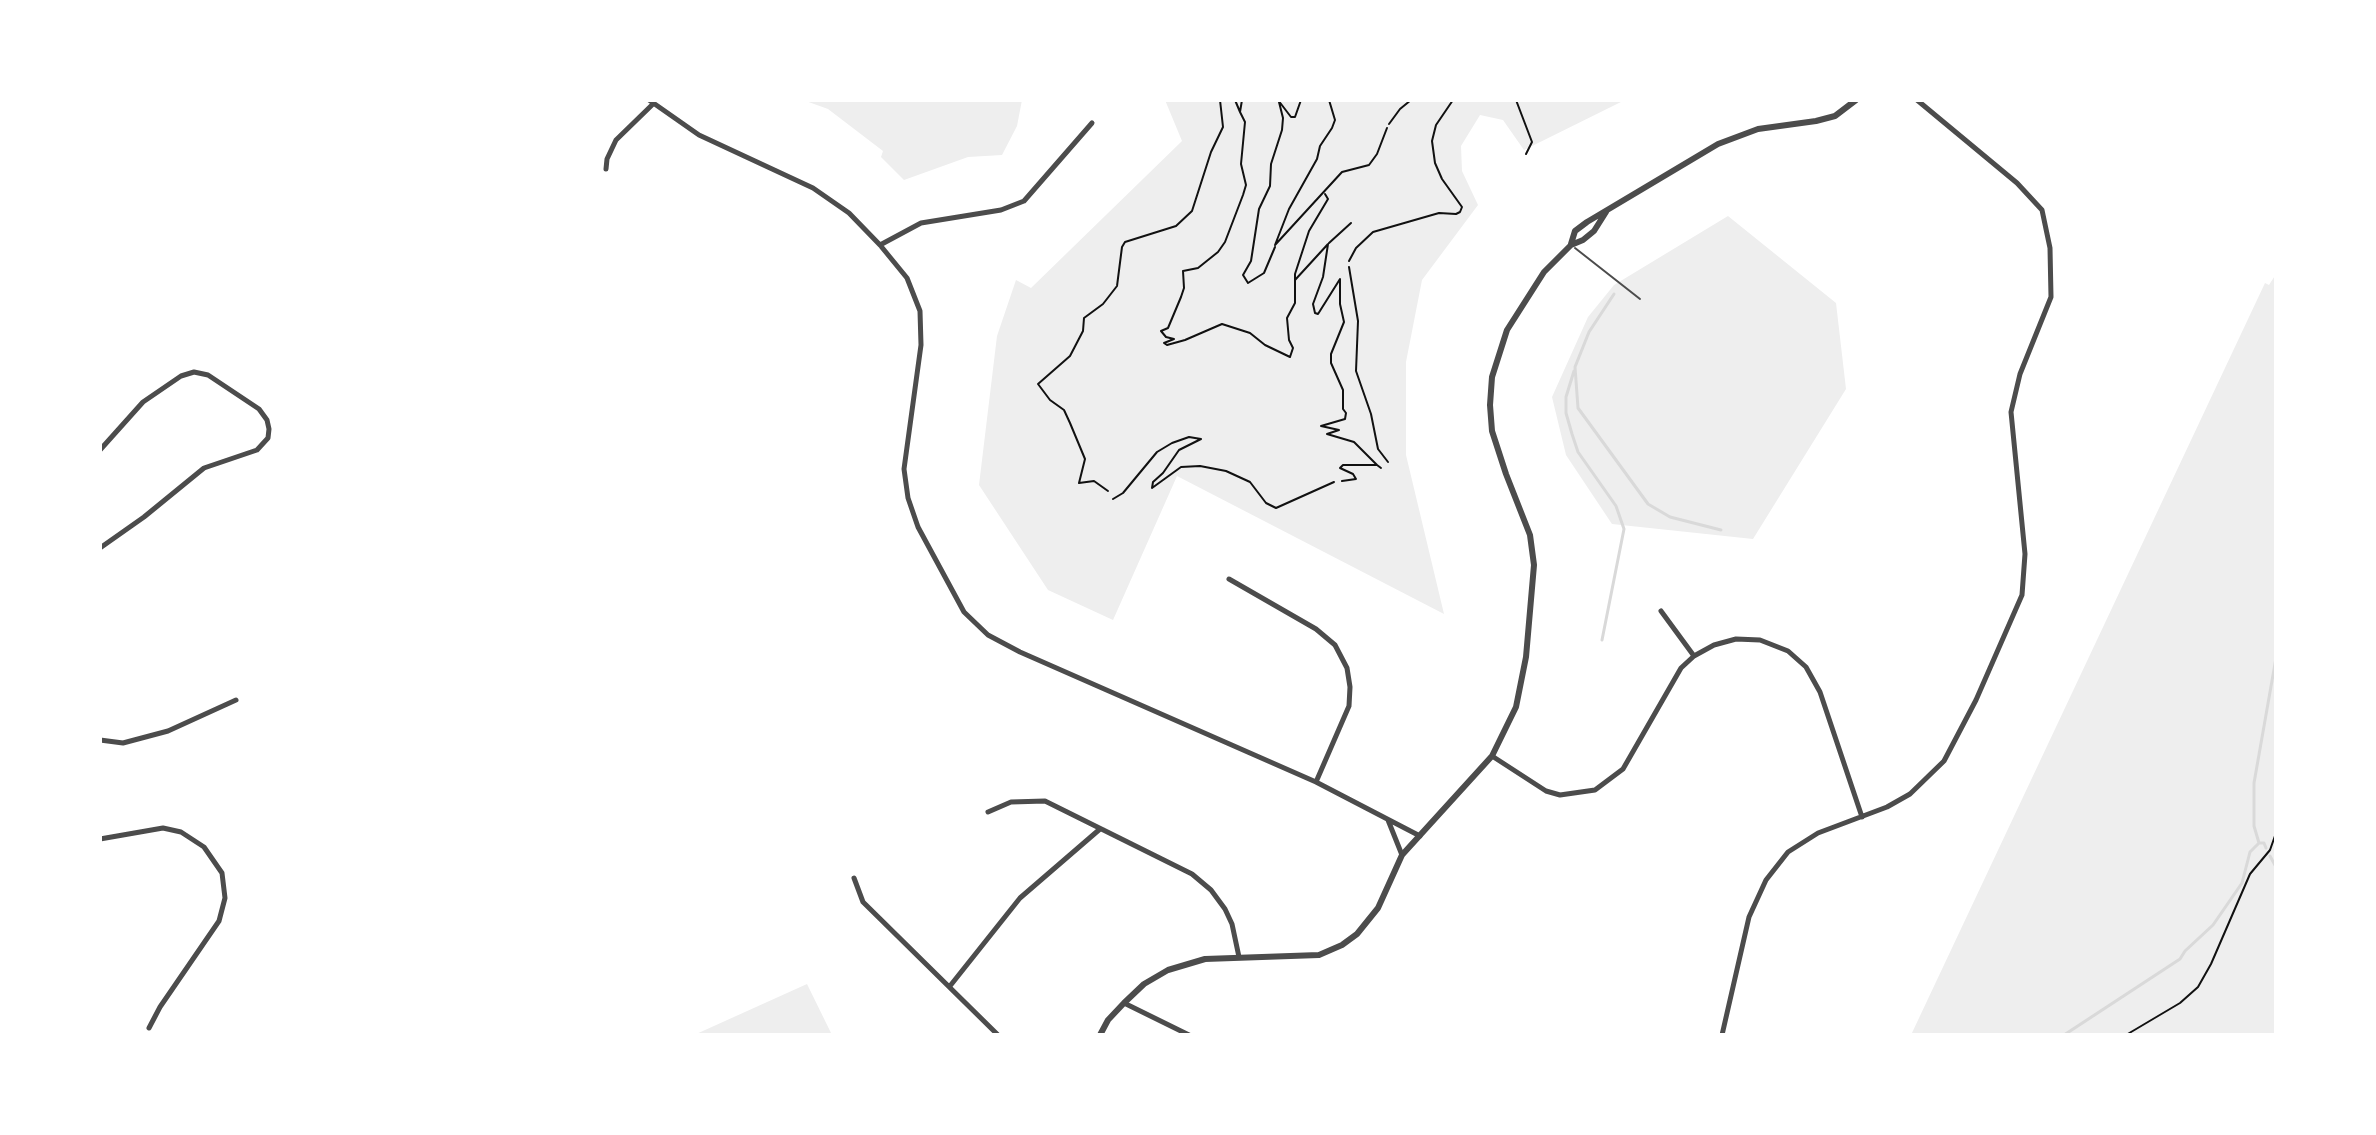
<!DOCTYPE html>
<style>
body{margin:0}
#map{position:relative;width:2376px;height:1135px;overflow:hidden;background:#fff;font-family:"Source Sans 3",sans-serif}
canvas{display:block}
.frame{position:absolute;inset:0;border:102px solid #fff;pointer-events:none}
</style>
<div id="map">
<canvas width="2376" height="1135"></canvas>
<div class="frame"></div>
</div>
<script>
const g = document.querySelector('canvas').getContext('2d');
g.lineJoin = 'round';
function fill(path, color) {
  g.fillStyle = color;
  g.fill(path, 'evenodd');
}
function toPath(rows) {
  const path = new Path2D();
  for (const r of rows) {
    path.moveTo(r[0], r[1]);
    for (let i = 2; i < r.length; i += 2) path.lineTo(r[i], r[i + 1]);
  }
  return path;
}
function stroke(path, color, width, dash) {
  g.strokeStyle = color;
  g.lineWidth = width;
  g.lineCap = dash ? 'butt' : 'round';
  g.setLineDash(dash || []);
  g.stroke(path);
}
fill(toPath([
 [803,100,1022,100,1017,126,1002,155,968,157,904,180,881,157,883,151,828,109],
 [1165,100,1625,100,1524,150,1503,120,1480,115,1461,146,1462,171,1478,205,1422,280,1406,362,1406,455,1444,614,1177,476,1113,620,1048,590,979,485,997,336,1016,280,1031,288,1182,141],
 [1728,216,1836,303,1846,389,1753,539,1612,524,1566,455,1552,397,1588,317,1614,285],
 [2276,274,2276,1035,1911,1035,2265,283,2269,285],
 [807,984,832,1035,693,1035,694,1035]
]), '#eee');
stroke(toPath([
 [1614,294,1589,332,1575,367,1578,408,1648,504,1670,517,1721,530],
 [1574,371,1566,397,1566,413,1572,434,1578,452,1616,506,1624,529,1602,640],
 [2266,848,2264,843,2259,843,2254,826,2254,783,2276,658],
 [2270,856,2276,867],
 [2064,1035,2180,959,2185,951,2213,925,2242,883,2250,852,2259,843]
]), '#d9d9d9', 3);
stroke(toPath([
 [1235,100,1240,112,1242,100],
 [1278,100,1291,117,1295,117,1301,100],
 [1329,100,1335,120,1332,128,1320,146,1317,159,1289,209,1275,245,1342,172,1369,165,1377,154,1387,128],
 [1516,100,1532,142,1526,154],
 [1240,112,1245,122,1241,164,1246,185,1243,195,1225,242,1218,252,1198,268,1183,271,1184,288,1181,297,1168,328,1161,331,1166,337,1174,339,1164,343,1167,345,1185,340,1222,324,1250,333,1265,345,1290,357,1293,348,1289,340,1287,318,1295,303,1295,274,1309,231,1328,199,1325,194],
 [1389,124,1400,109,1411,100],
 [1329,243,1351,223],
 [1275,247,1264,273,1248,283,1243,275,1251,261,1259,209,1270,186,1271,164,1282,130,1283,118,1279,102],
 [1349,261,1356,248,1373,232,1439,213,1456,214,1460,212,1462,207,1442,179,1435,163,1432,141,1436,125,1453,100],
 [1349,267,1358,321,1356,371,1371,414,1378,449,1388,462],
 [1295,280,1328,244,1323,277,1313,304,1315,313,1318,314,1340,279,1340,304,1344,322,1331,354,1331,363,1343,390,1343,409,1346,413,1345,419,1321,426,1339,430,1327,434,1354,442,1377,465],
 [1342,481,1356,479,1353,474,1340,468,1343,465,1377,465,1381,468],
 [1108,491,1094,481,1079,483,1085,459,1070,423,1064,410,1050,400,1038,384,1070,356,1083,331,1084,318,1103,304,1117,286,1122,247,1125,242,1176,226,1192,211,1211,152,1223,127,1220,100],
 [1113,499,1123,493,1157,452,1172,443,1189,437,1201,439,1179,450,1163,473,1153,482,1152,488,1181,467,1200,466,1226,471,1250,482,1266,503,1276,508,1334,482],
 [2126,1035,2180,1003,2198,987,2211,964,2250,874,2270,850,2276,833]
]), '#111', 2);
stroke(toPath([
 [1575,248,1640,299]
]), '#4c4c4c', 2);
stroke(toPath([
 [649,100,699,135,813,188,849,213,880,245,907,278,920,311,921,345,904,469,908,498,918,527,964,612,988,635,1020,652,1316,782,1420,836],
 [606,169,607,159,616,140,653,104],
 [880,245,921,223,1001,210,1024,201,1092,123],
 [100,450,143,402,181,376,194,372,208,375,259,409,267,420,269,429,268,438,257,450,204,468,144,517,100,548],
 [1229,579,1316,629,1335,645,1347,668,1350,687,1349,706,1316,782],
 [1661,611,1694,656],
 [100,740,123,743,168,731,236,700],
 [1492,756,1546,791,1560,795,1595,790,1623,769,1681,668,1694,656,1714,645,1736,639,1760,640,1788,651,1806,667,1820,692,1862,817],
 [988,812,1011,802,1045,801,1192,874,1211,890,1225,909,1232,924,1239,957],
 [1388,820,1402,855],
 [100,839,163,828,181,832,204,847,222,873,225,898,219,921,160,1007,149,1028],
 [854,878,863,902,998,1035],
 [950,986,1020,898,1100,829],
 [1124,1003,1189,1035],
 [1722,1035,1749,917,1766,880,1788,852,1818,833,1887,807,1910,794,1944,761,1976,700,2022,595,2025,554,2011,412,2020,374,2051,297,2050,248,2042,210,2017,183,1917,100]
]), '#4c4c4c', 5);
stroke(toPath([
 [1571,244,1575,231,1587,222,1718,144,1758,129,1816,121,1835,116,1856,100],
 [1100,1035,1108,1020,1124,1003,1144,984,1168,970,1205,959,1319,955,1342,945,1357,934,1378,908,1402,855,1492,756,1516,707,1526,657,1534,565,1530,535,1506,474,1492,431,1490,405,1492,377,1507,330,1544,272,1571,245,1583,240,1594,231,1606,212]
]), '#4c4c4c', 6);
</script>
